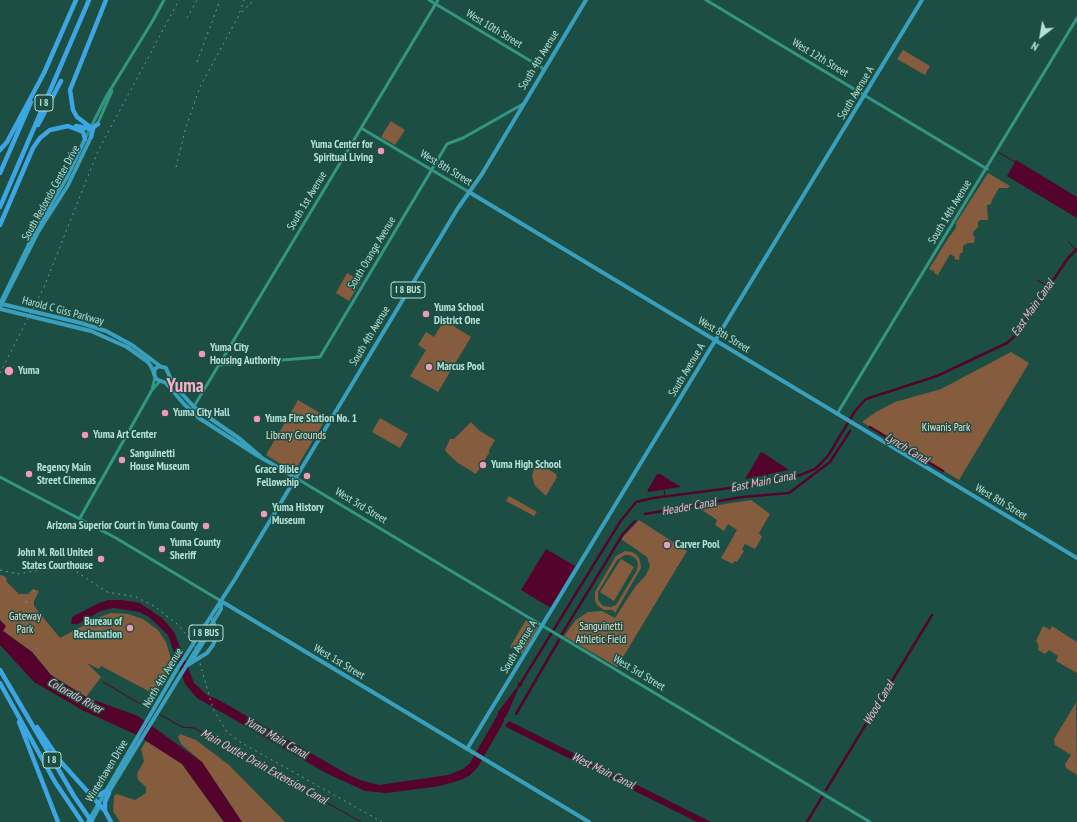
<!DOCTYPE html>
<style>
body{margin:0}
#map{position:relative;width:1077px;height:822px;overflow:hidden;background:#1c4e44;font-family:"PT Sans Narrow",sans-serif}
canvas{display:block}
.north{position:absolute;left:1021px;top:16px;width:40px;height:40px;-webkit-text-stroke:3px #1c4e44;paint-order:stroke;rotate:211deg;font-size:11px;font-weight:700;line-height:16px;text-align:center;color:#b6e1d6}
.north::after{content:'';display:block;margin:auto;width:14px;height:18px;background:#b6e1d6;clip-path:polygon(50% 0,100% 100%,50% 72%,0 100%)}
</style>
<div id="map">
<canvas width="1077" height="822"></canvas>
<div class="north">N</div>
</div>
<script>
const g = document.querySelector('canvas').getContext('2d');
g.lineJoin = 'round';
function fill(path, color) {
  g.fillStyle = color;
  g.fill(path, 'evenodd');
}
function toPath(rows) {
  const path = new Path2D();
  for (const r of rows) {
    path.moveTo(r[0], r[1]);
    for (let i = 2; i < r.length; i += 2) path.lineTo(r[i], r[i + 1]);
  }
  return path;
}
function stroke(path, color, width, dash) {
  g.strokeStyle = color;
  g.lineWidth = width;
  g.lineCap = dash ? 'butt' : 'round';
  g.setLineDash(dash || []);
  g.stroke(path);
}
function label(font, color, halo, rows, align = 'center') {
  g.font = font + ' "PT Sans Narrow",sans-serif';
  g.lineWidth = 3;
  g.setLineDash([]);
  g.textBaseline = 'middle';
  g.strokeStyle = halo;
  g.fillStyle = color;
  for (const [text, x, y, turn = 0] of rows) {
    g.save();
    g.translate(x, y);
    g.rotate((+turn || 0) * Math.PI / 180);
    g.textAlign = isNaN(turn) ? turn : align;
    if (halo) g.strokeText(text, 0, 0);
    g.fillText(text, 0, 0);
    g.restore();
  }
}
fill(toPath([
 [903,50,930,66,925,75,897,59],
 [391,121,405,130,395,145,381,137],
 [988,173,1010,186,1008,188,999,188,992,200,991,204,987,205,988,220,980,220,978,222,978,227,973,232,973,236,975,236,974,243,968,243,963,246,963,252,960,254,959,260,954,259,955,257,950,254,938,275,935,274,933,269,933,271,929,269,949,237,956,228,956,223],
 [347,273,361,281,349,301,336,293],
 [444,320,471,337,438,392,410,376,426,350,418,345,426,332,434,337],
 [1011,352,1029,363,959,480,862,422,876,412,895,402,941,389],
 [298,400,327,417,294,472,266,455],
 [380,418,408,434,400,448,372,432],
 [471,422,480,431,495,440,489,450,489,453,476,474,458,463,449,455,445,450,450,439,454,439],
 [536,461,556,474,557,477,546,496,535,486,532,476],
 [509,496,537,512,534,516,506,501],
 [751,500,770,514,759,533,762,537,755,549,745,544,742,549,744,551,737,562,734,561,733,564,721,558,737,530,728,524,724,531,715,525,717,520,699,508],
 [639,520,687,551,617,667,564,636,576,620,588,612,602,611,615,618,635,587,646,575,650,566,647,557,621,539],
 [625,551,632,552,637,555,640,560,641,568,615,613,613,610,604,610,597,605,595,600,595,592,616,556],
 [625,555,630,555,636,559,638,564,637,570,616,605,611,607,603,606,598,600,598,592,617,560],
 [621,559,634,567,614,601,600,592],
 [0,575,4,576,7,579,6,581,19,594,28,594,33,589,39,591,34,601,34,606,60,638,97,618,111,613,128,614,143,619,158,630,166,642,172,662,169,675,154,694,101,666,99,669,87,663,101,677,86,697,51,675,32,652,3,631,5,626,0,620],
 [526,620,538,627,522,654,510,647],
 [1043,626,1050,630,1052,626,1077,642,1077,673,1056,661,1058,656,1049,650,1045,654,1038,650,1039,646,1036,641],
 [1077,701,1076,708,1077,775,1066,768,1065,764,1071,755,1055,745,1054,739],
 [180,734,196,740,229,765,285,822,242,822,202,762,181,744,178,737],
 [146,741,182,764,224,822,120,822,113,811,114,796,117,794,135,800,146,793,146,787,138,780,137,774,144,761,141,749]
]), '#855c3d');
fill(toPath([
 [1016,160,1077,197,1077,218,1007,176],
 [761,452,765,454,789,470,745,479],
 [657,474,660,474,681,487,649,492,647,491],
 [546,549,575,566,551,608,521,590],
 [108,600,122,600,140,603,162,618,174,632,194,683,207,695,219,700,349,775,360,780,379,785,448,775,463,769,470,763,498,714,498,712,518,686,518,682,523,685,519,687,506,717,504,718,504,721,478,767,469,776,461,780,440,786,387,793,365,791,326,773,197,698,185,684,168,635,149,617,139,612,114,608,101,611,78,624,71,624,72,617,99,603],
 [0,620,6,626,3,631,32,652,51,675,86,697,138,716,202,762,242,822,224,822,182,764,137,735,84,711,34,682,0,645],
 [509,721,711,822,697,822,506,727,505,725]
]), '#54042c');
stroke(toPath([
 [998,152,1015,162],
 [1069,242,1076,250],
 [1037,280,1049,287],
 [767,474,769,482],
 [664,489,665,496],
 [103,682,151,710],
 [159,714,182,727,194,728,361,822]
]), '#54042c', 1);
stroke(toPath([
 [870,427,943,471],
 [645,514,742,497,789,493,830,462,850,431],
 [562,634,623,534,635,521],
 [519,686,620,522,636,502,653,498,762,484,800,475,815,469,828,456,855,411,866,399,937,376,1007,343,1016,335,1068,258,1077,249],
 [516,714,559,640],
 [826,790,932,615],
 [807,822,822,797]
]), '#54042c', 2.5);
stroke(toPath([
 [429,0,544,69],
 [706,0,987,169],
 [97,125,112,91],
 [361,128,469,192],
 [85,139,106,97,152,22,164,0],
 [219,365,320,357,447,144,463,138,523,104],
 [152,390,155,377],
 [193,408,438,0],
 [837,414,1077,18],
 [0,477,116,538,221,601],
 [296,478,870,822],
 [80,518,152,390,160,381]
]), '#359583', 3);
stroke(toPath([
 [469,192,1077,558],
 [0,304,38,226,67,177,85,139],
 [2,304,81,323,106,331,132,345,160,366],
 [0,307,38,232,68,185,91,137],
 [0,309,91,331,127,347,148,362,152,368,156,379,166,383,184,404,199,418,255,454,296,478],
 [154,374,155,369,159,366,166,368,173,384,194,407,240,439,260,456],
 [221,601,589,822],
 [191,662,214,625],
 [186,666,207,653,213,645,217,636,213,620],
 [467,749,922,0],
 [107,795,221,609,221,602],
 [88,822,177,669,235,579,458,208,482,174,586,0],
 [91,822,98,809]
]), '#399fbc', 4);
stroke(toPath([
 [38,125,61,81],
 [76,126,91,129,98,124],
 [91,137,93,129,77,117,73,110,70,90,106,0],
 [0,150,7,142,44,73,76,0],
 [0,173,31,102],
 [0,207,89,0],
 [0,225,33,148,40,138,50,130,68,126,83,132,85,139],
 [0,670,74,796,92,822],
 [0,683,55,782,82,822],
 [19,722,58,822],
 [37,727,61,762,105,811],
 [109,793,105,802,105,811,111,822],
 [92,795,99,795,106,791]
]), '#3ca5e2', 4.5);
stroke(toPath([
 [242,12,254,0],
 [187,18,197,0],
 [197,62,220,0],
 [176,167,186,127,200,87,238,17,244,0],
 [0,373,44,287,98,151,179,0],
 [0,570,18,574,52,568,67,568,77,572,107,592,136,597,154,606,176,623,191,640,196,649,213,709,227,732,240,742,382,822],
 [33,591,34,591],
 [26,603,28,599]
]), '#6b9a8f', 1, [2, 4]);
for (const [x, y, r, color] of [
 [381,151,4,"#f09ab6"],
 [426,314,4,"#f09ab6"],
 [202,354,4,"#f09ab6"],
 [429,367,4,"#f09ab6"],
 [9,371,5,"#f09ab6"],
 [165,413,4,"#f09ab6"],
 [257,419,4,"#f09ab6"],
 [85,435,4,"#f09ab6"],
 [122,460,4,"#f09ab6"],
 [483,465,4,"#f09ab6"],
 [29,474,4,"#f09ab6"],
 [307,476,4,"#f09ab6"],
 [264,514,4,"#f09ab6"],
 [206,526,4,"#f09ab6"],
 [667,545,4,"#f09ab6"],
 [162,549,4,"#f09ab6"],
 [101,559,4,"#f09ab6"],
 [130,628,4,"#f09ab6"]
]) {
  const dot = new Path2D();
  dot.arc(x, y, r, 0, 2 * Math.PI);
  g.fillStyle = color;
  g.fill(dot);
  stroke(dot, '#1c4e44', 1.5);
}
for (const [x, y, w] of [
 [44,103,18],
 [408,290,34],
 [206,633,34],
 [52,760,18]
]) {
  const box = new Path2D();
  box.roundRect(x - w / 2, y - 8, w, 16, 3);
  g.fillStyle = '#1c4e44';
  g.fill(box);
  stroke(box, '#b6e1d6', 1);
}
label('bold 10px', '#b6e1d6', null, [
 ["I 8",44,103],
 ["I 8 BUS",408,290],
 ["I 8 BUS",206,633],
 ["I 8",52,760]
]);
label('11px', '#b6e1d6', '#1c4e44', [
 ["West 10th Street",494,29,31],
 ["West 12th Street",820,58,31],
 ["South 4th Avenue",539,60,-59],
 ["South Avenue A",856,93,-59],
 ["West 8th Street",446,168,31],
 ["South Redondo Center Drive",51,193,-61],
 ["South 1st Avenue",307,201,-59],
 ["South 14th Avenue",950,212,-59],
 ["South Orange Avenue",372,253,-59],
 ["Harold C Giss Parkway",63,311,15],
 ["West 8th Street",724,335,31],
 ["South 4th Avenue",370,336,-59],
 ["South Avenue A",687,370,-59],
 ["West 8th Street",1001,502,31],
 ["West 3rd Street",361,506,31],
 ["South Avenue A",519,647,-59],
 ["West 1st Street",339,662,31],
 ["West 3rd Street",639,673,31],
 ["North 4th Avenue",163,678,-59],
 ["Winterhaven Drive",107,771,-59]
]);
label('bold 11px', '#b6e1d6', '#1c4e44', [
 ["Yuma Center for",373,145,"right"],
 ["Spiritual Living",373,158,"right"],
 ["Yuma School",434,308],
 ["District One",434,321],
 ["Yuma City",210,348],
 ["Housing Authority",210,361],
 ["Marcus Pool",437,367],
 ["Yuma",18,371],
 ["Yuma City Hall",173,413],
 ["Yuma Fire Station No. 1",265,419],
 ["Yuma Art Center",93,435],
 ["Sanguinetti",130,454],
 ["House Museum",130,467],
 ["Yuma High School",491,465],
 ["Regency Main",37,468],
 ["Street Cinemas",37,481],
 ["Grace Bible",299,470,"right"],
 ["Fellowship",299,483,"right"],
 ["Yuma History",272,508],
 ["Museum",272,521],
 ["Arizona Superior Court in Yuma County",198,526,"right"],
 ["Yuma County",170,543],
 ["Sheriff",170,556],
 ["Carver Pool",675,545],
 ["John M. Roll United",93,553,"right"],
 ["States Courthouse",93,566,"right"],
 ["Bureau of",122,622,"right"],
 ["Reclamation",122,635,"right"]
], 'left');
label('11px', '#f3e0d1', '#1c4e44', [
 ["Kiwanis Park",946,428],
 ["Library Grounds",296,436],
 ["Gateway",25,617],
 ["Park",25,630],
 ["Sanguinetti",601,627],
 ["Athletic Field",601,640]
]);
label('italic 12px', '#fcb5cc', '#1c4e44', [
 ["East Main Canal",1033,308,-55],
 ["Lynch Canal",907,449,31],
 ["East Main Canal",763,482,-11],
 ["Header Canal",689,507,-10],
 ["Colorado River",75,696,29],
 ["Wood Canal",879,703,-59],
 ["Yuma Main Canal",276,738,30],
 ["Main Outlet Drain Extension Canal",264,767,29],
 ["West Main Canal",603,771,26]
]);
label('bold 19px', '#feadc7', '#1c4e44', [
 ["Yuma",185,387]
]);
</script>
